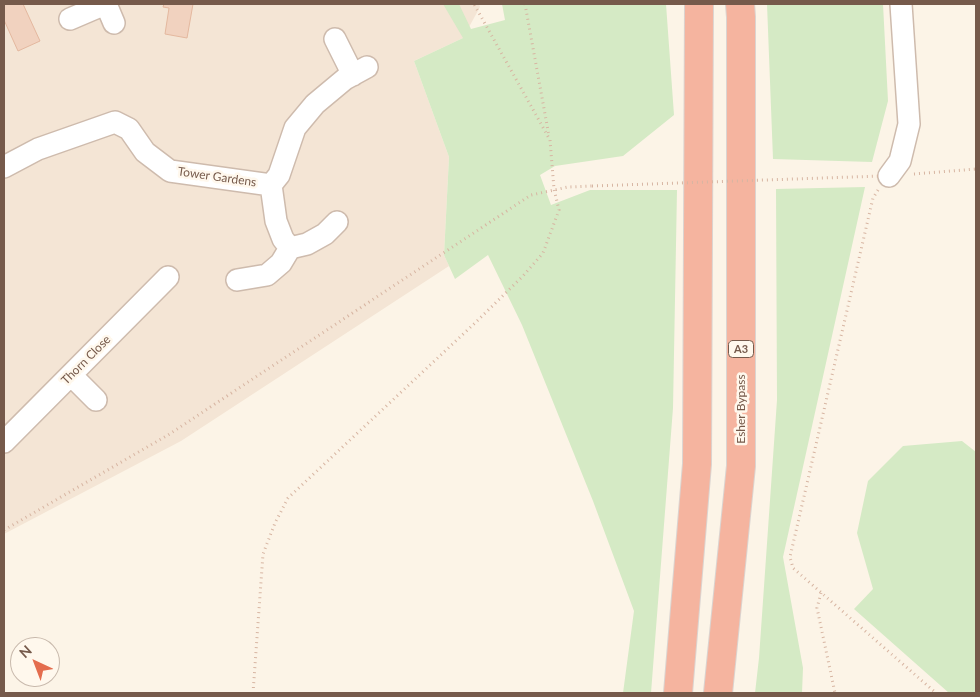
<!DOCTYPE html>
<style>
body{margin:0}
#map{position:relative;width:980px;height:697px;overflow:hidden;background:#fcf4e7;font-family:Lato,sans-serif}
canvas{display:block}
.frame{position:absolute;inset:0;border:5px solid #765a4b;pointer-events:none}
.north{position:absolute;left:10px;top:637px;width:50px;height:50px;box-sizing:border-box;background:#fff8ed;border:1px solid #c8b9ac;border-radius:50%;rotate:317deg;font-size:14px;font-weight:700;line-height:20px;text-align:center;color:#765a4b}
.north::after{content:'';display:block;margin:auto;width:18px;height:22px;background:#e46d4e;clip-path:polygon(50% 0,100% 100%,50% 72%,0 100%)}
</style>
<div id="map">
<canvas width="980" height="697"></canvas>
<div class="frame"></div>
<div class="north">N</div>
</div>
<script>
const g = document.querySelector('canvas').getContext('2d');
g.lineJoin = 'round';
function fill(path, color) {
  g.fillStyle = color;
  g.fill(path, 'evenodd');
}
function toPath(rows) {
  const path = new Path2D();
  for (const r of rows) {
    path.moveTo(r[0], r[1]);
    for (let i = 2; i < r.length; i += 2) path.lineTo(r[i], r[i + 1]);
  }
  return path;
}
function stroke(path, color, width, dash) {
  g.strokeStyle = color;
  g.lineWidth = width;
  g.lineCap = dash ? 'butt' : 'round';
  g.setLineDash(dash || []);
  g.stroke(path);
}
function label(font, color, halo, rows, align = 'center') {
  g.font = font + ' Lato,sans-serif';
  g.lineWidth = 5;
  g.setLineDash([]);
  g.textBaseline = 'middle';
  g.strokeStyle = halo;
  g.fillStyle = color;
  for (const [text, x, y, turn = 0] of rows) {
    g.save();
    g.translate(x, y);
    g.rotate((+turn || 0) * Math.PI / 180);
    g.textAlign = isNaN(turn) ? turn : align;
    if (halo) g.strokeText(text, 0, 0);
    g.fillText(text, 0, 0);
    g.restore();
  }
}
fill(toPath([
 [4,4,479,4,480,7,463,38,414,61,449,157,444,255,449,266,181,441,4,534]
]), '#f4e5d5');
fill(toPath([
 [443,4,459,4,471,29,505,20,502,4,666,4,674,115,623,156,555,166,540,175,551,205,590,190,677,190,673,408,651,693,623,693,634,611,593,501,522,325,488,255,455,279,444,255,449,157,414,61,463,38],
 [767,4,883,4,888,101,872,162,773,159],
 [865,187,783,557,803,668,802,693,755,693,759,658,777,400,776,189],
 [962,441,976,452,976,693,949,693,854,609,873,589,857,533,868,481,903,446]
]), '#d5eac5');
const building = toPath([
 [4,4,23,4,40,41,18,51,4,20,4,4],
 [164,4,193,4,187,38,165,34,169,8,163,7,164,4]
]);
fill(building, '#f1d2bf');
stroke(building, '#e4b89f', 1);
const minor = toPath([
 [106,4,114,23],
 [70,19,105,4],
 [335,39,353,75],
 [4,167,38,149,115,122,129,129,145,152,170,171,271,185,279,175,295,128,315,104,345,79,367,67],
 [889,176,900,161,909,124,901,4],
 [271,185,276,221,283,239,290,248,307,244,325,234,337,222],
 [237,280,267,275,281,263,290,248],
 [71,375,96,400],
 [4,442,168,277]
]);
const highway = toPath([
 [678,693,697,464,699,4],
 [718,693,741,466,741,17,740,4]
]);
stroke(minor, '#cebbad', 24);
stroke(highway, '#dbd4d0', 30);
stroke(toPath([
 [525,4,549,136],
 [914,174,976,169],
 [878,190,873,198,790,557,793,568,936,693],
 [4,530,168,435,531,195,568,187,592,186],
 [821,593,817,608,835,693],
 [253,693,263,554,275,523,288,498,475,323,523,276,543,253,559,210,554,189,550,140,474,4]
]), '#d7b5a2', 3, [1, 4]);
stroke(minor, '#fff', 21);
stroke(highway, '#f5b49f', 28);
stroke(toPath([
 [592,186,881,176]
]), '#d7b5a2', 3, [1, 4]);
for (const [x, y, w] of [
 [741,349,25]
]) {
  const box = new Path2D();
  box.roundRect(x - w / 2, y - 8.5, w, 17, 4);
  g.fillStyle = '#fff8ed';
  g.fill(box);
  stroke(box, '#765a4b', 1);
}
label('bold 11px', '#765a4b', null, [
 ["A3",741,349]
]);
label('12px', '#765a4b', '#fff8ed', [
 ["Tower Gardens",217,177,8],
 ["Thorn Close",86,360,-45],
 ["Esher Bypass",741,409,-90]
]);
</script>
